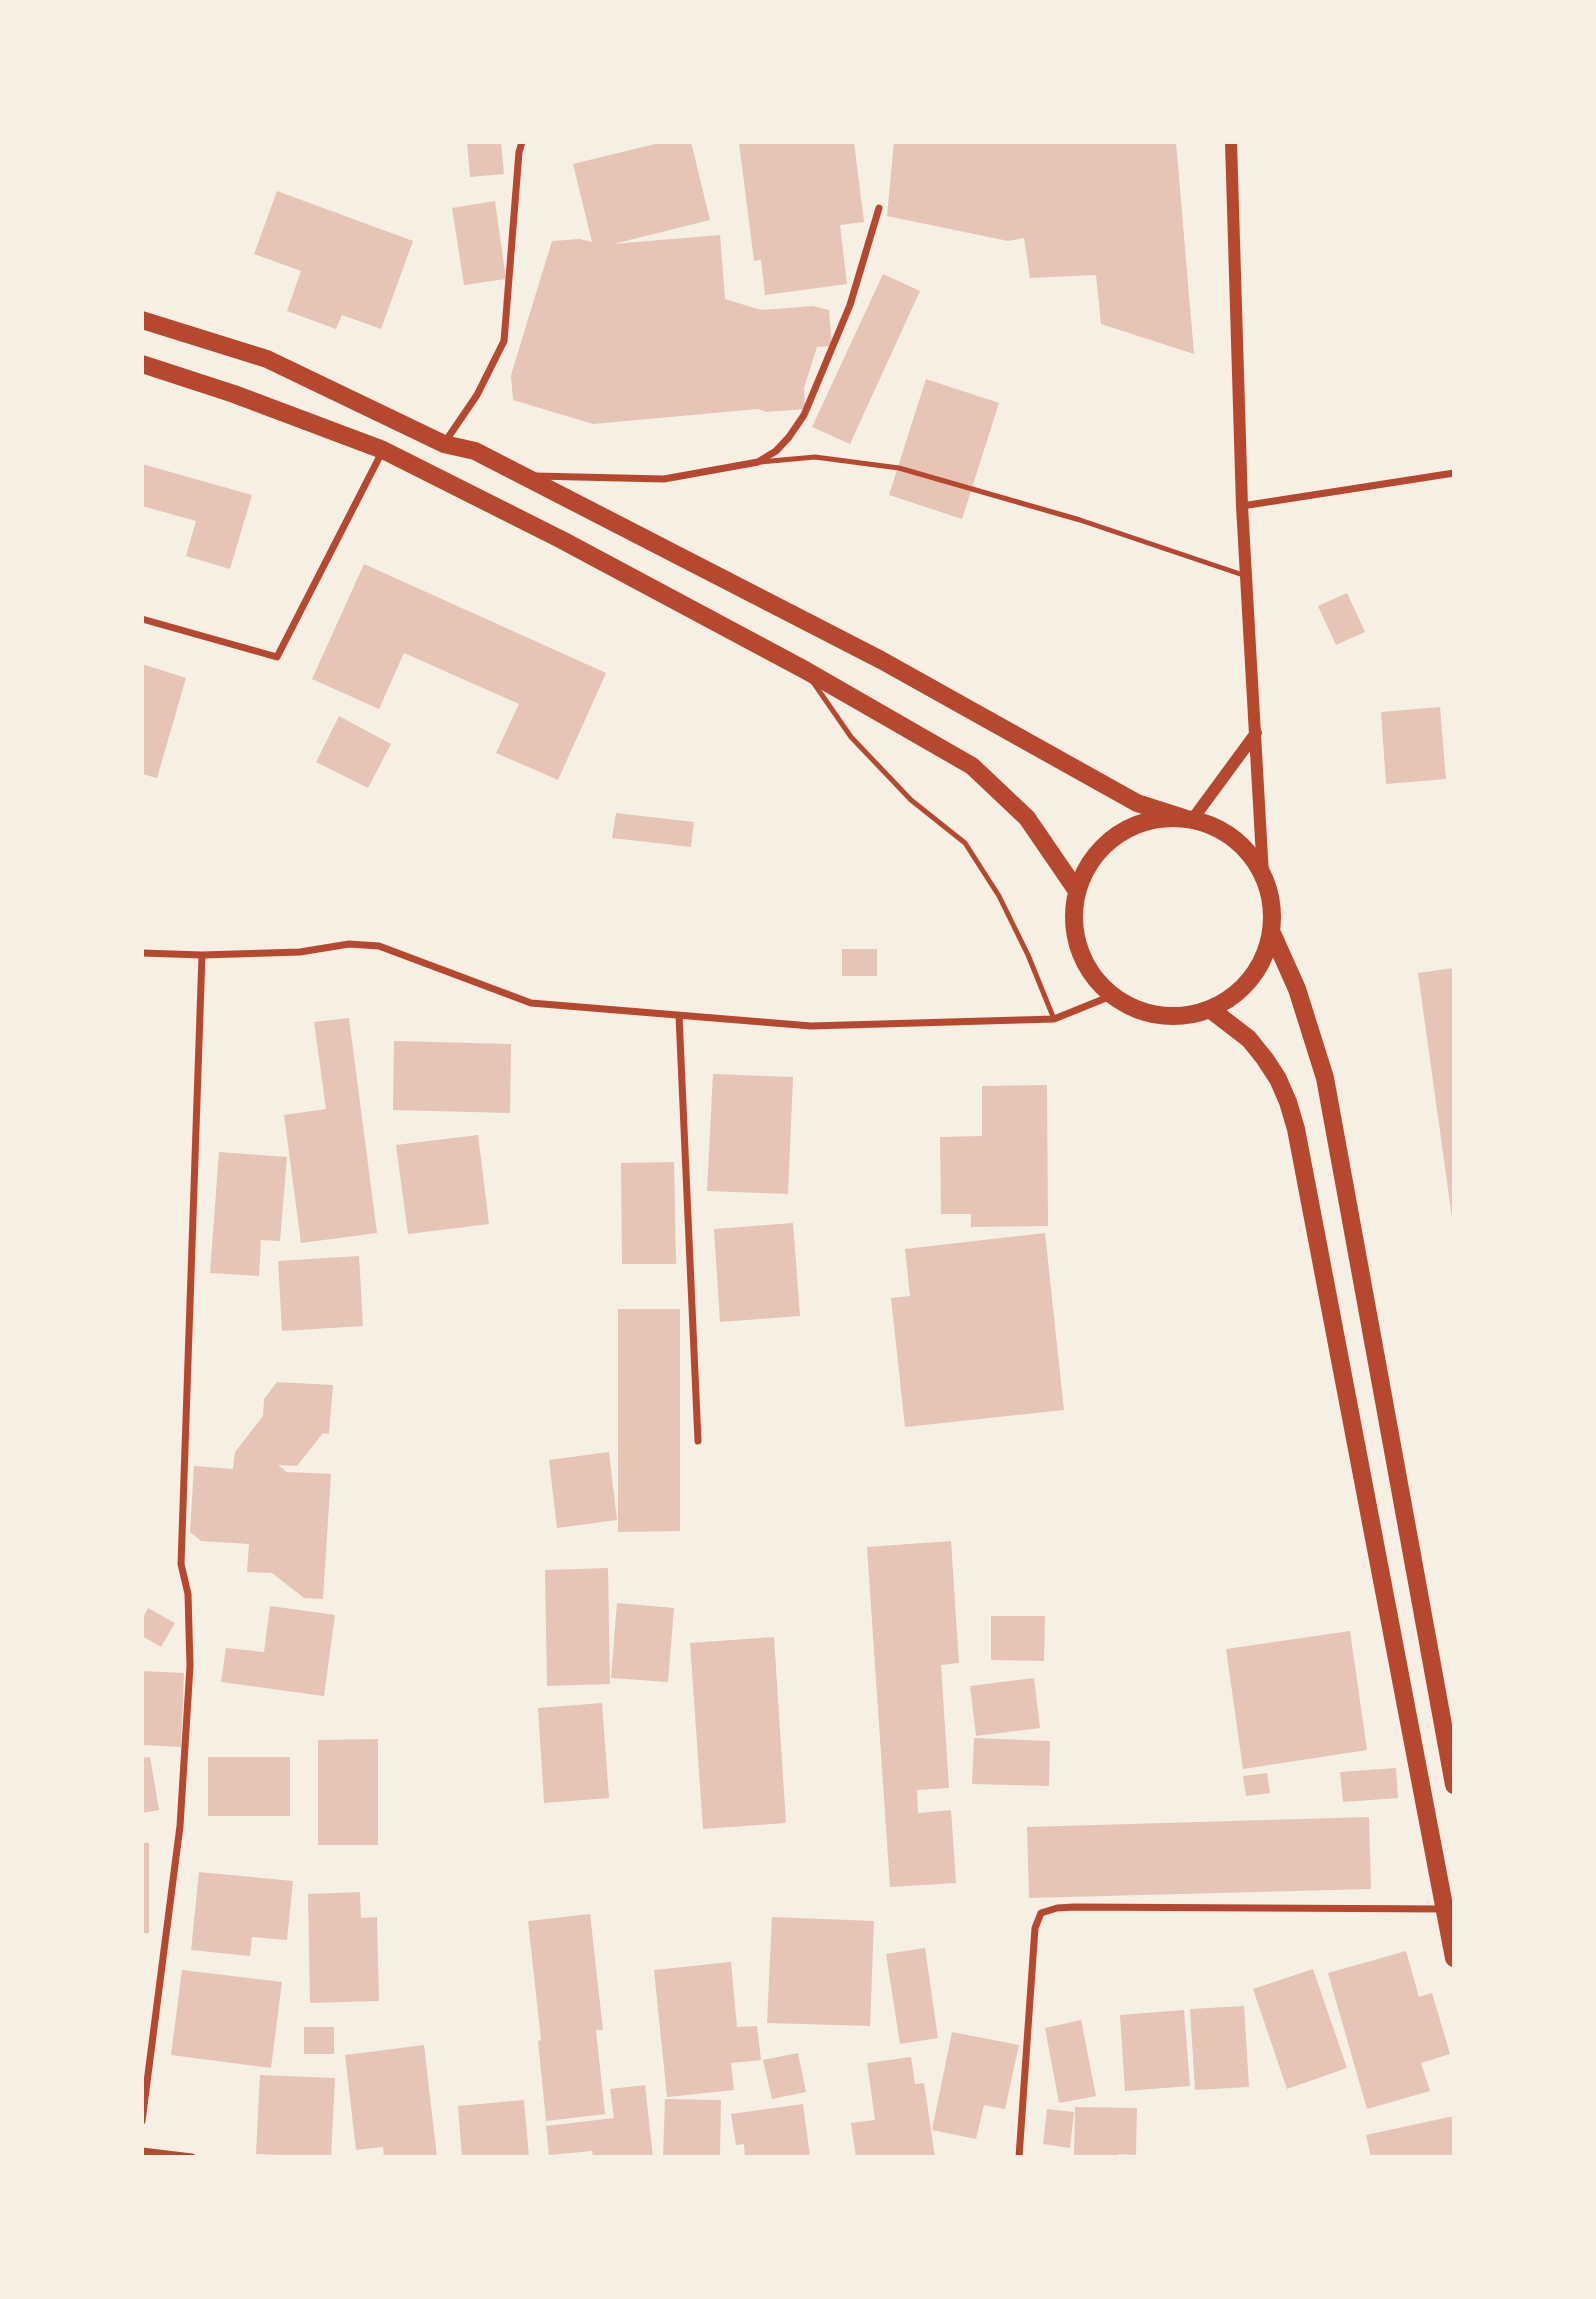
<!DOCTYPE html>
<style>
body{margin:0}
#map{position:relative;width:1596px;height:2299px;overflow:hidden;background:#f6efe4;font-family:"Public Sans",sans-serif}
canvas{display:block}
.frame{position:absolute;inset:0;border:144px solid #f6efe4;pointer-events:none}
</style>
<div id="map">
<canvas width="1596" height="2299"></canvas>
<div class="frame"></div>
</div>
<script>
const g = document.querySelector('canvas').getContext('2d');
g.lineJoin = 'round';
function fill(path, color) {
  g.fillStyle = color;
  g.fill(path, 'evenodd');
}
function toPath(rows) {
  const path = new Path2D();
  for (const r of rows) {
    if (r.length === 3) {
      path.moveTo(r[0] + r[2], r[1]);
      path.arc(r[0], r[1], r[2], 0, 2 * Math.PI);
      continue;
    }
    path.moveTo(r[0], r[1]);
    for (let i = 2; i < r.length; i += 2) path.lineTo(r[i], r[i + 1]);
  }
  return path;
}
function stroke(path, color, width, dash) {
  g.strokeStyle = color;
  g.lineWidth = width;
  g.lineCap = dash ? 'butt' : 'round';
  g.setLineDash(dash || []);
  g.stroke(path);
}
fill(toPath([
 [467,142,501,142,504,174,470,177],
 [663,142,691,142,710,220,613,244,720,235,725,299,761,310,813,306,829,310,832,346,817,347,804,388,805,409,766,412,758,409,593,424,513,400,511,375,552,241,580,239,592,242,573,164],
 [748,142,854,142,864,222,840,225,847,284,765,295,761,260,754,261,739,143],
 [894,142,1176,142,1194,354,1101,324,1096,275,1030,278,1024,238,1008,241,887,216],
 [277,191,413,241,381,329,342,315,336,329,287,311,301,271,254,254],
 [495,201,506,279,464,285,452,208],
 [883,274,920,291,850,444,812,427],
 [926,379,999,403,962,519,889,495],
 [142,464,252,495,230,569,186,556,196,521,142,506],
 [364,564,606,673,558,780,496,753,519,704,404,653,379,709,312,679],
 [1347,593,1365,632,1336,645,1318,606],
 [142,664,186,678,157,778,142,774],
 [1440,707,1446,779,1386,784,1381,712],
 [339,716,391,744,368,788,316,762],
 [616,813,694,822,691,847,612,838],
 [842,949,877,949,877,976,842,976],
 [1454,968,1454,1224,1453,1225,1418,973],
 [349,1018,377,1233,301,1243,284,1115,326,1109,314,1022],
 [394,1041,511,1044,510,1113,393,1110],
 [713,1074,793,1077,788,1194,707,1191],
 [1047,1085,1048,1226,971,1227,971,1214,941,1214,940,1137,982,1136,982,1086],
 [478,1135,489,1224,408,1234,396,1145],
 [219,1152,287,1157,280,1241,261,1240,259,1276,210,1273],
 [674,1162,676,1264,622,1264,621,1163],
 [793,1223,800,1316,720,1322,714,1229],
 [1045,1233,1064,1410,905,1427,891,1298,910,1296,905,1249],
 [359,1256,363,1326,282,1331,278,1261],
 [618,1309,680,1309,680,1531,618,1532],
 [277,1382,333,1385,329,1434,323,1433,297,1466,278,1465,287,1472,331,1474,323,1599,304,1598,272,1573,247,1572,249,1544,201,1541,190,1532,194,1466,233,1469,235,1452,263,1416,264,1399],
 [609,1452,617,1520,557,1528,549,1460],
 [951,1541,959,1663,941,1665,949,1788,917,1790,918,1813,951,1810,956,1883,890,1887,867,1547],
 [608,1568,610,1684,547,1686,545,1570],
 [617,1603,674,1608,668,1682,611,1678],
 [270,1606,335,1615,324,1696,221,1682,226,1648,264,1652],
 [148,1608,175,1623,161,1647,142,1636,142,1620],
 [991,1616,1045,1616,1044,1661,991,1660],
 [1350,1631,1367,1750,1243,1769,1226,1649],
 [774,1637,786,1823,703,1829,690,1643],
 [142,1671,184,1673,181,1747,142,1745],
 [1034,1678,1040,1728,976,1736,970,1686],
 [602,1703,609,1798,544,1803,538,1708],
 [974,1738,1050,1741,1049,1786,972,1784],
 [378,1739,378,1845,318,1845,318,1740],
 [150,1757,159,1810,142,1813,142,1758],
 [208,1757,290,1757,290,1816,208,1816],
 [1396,1768,1398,1798,1343,1802,1340,1772],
 [1267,1773,1270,1793,1246,1796,1243,1776],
 [1369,1817,1371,1889,1029,1898,1027,1827],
 [142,1843,149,1843,149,1933,142,1933],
 [199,1872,293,1881,287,1940,252,1937,250,1956,191,1950],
 [360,1892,361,1918,377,1917,379,2001,310,2003,308,1894],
 [590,1914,603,2030,596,2030,605,2114,546,2121,538,2041,541,2040,528,1921],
 [772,1917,874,1921,870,2026,767,2023],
 [925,1948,938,2038,900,2044,886,1954],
 [1406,1951,1419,1997,1432,1993,1450,2054,1421,2063,1430,2091,1367,2109,1328,1973],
 [731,1962,737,2027,757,2026,761,2060,731,2063,734,2090,667,2097,654,1970],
 [1313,1969,1347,2068,1287,2089,1253,1989],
 [182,1970,282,1982,271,2068,171,2055],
 [1244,2006,1249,2087,1195,2090,1190,2009],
 [1184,2010,1190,2086,1125,2091,1120,2015],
 [1081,2020,1096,2096,1059,2103,1045,2028],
 [304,2027,334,2027,334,2054,304,2054],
 [952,2032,1019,2045,1005,2109,984,2105,976,2139,932,2130],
 [424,2045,437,2157,384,2157,383,2147,356,2150,345,2055],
 [798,2053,806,2092,772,2099,763,2060],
 [911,2057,915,2084,924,2083,935,2157,856,2157,851,2123,875,2120,867,2063],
 [260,2075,335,2078,331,2157,256,2154],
 [645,2085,653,2157,593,2157,592,2151,549,2155,546,2126,614,2118,610,2089],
 [665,2099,721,2100,720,2157,663,2157],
 [524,2100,529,2157,462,2157,458,2106],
 [803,2104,810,2157,745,2157,744,2144,736,2145,731,2114],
 [1075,2107,1137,2108,1136,2155,1119,2154,1118,2157,1074,2157],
 [1047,2109,1074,2112,1070,2148,1043,2144],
 [1454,2116,1454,2157,1371,2157,1366,2135]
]), '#e6c5b7');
stroke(toPath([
 [760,462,815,457,899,468,1080,520,1246,576],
 [813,682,851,737,911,800,965,843,999,896,1028,955,1054,1019]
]), '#b5482f', 5);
stroke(toPath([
 [445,442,477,395,504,341,519,152,522,142],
 [535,476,664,479,758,462,776,451,789,437,804,415,850,305,879,208],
 [1242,506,1454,473],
 [142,619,277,657,383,450],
 [142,953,202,955,300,952,349,944,379,946,531,1003,811,1026,1054,1019,1111,996],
 [679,1016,698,1441],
 [142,2121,180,1826,190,1666,188,1594,181,1564,202,955],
 [142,2151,192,2157],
 [1019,2157,1035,1928,1041,1913,1057,1908,1074,1907,1445,1909]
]), '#b5482f', 7);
stroke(toPath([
 [1231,142,1242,506,1263,875],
 [1192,820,1256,733]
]), '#b5482f', 12);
stroke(toPath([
 [142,320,267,359,444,444,475,451,881,660,1137,803,1184,818],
 [142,364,234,394,383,450,562,540,805,670,972,766,1027,818,1077,891],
 [1173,917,99],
 [1271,931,1297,989,1325,1078,1454,1785],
 [1210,1009,1249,1039,1265,1059,1278,1079,1288,1102,1296,1129,1454,1958]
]), '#b5482f', 18);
</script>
